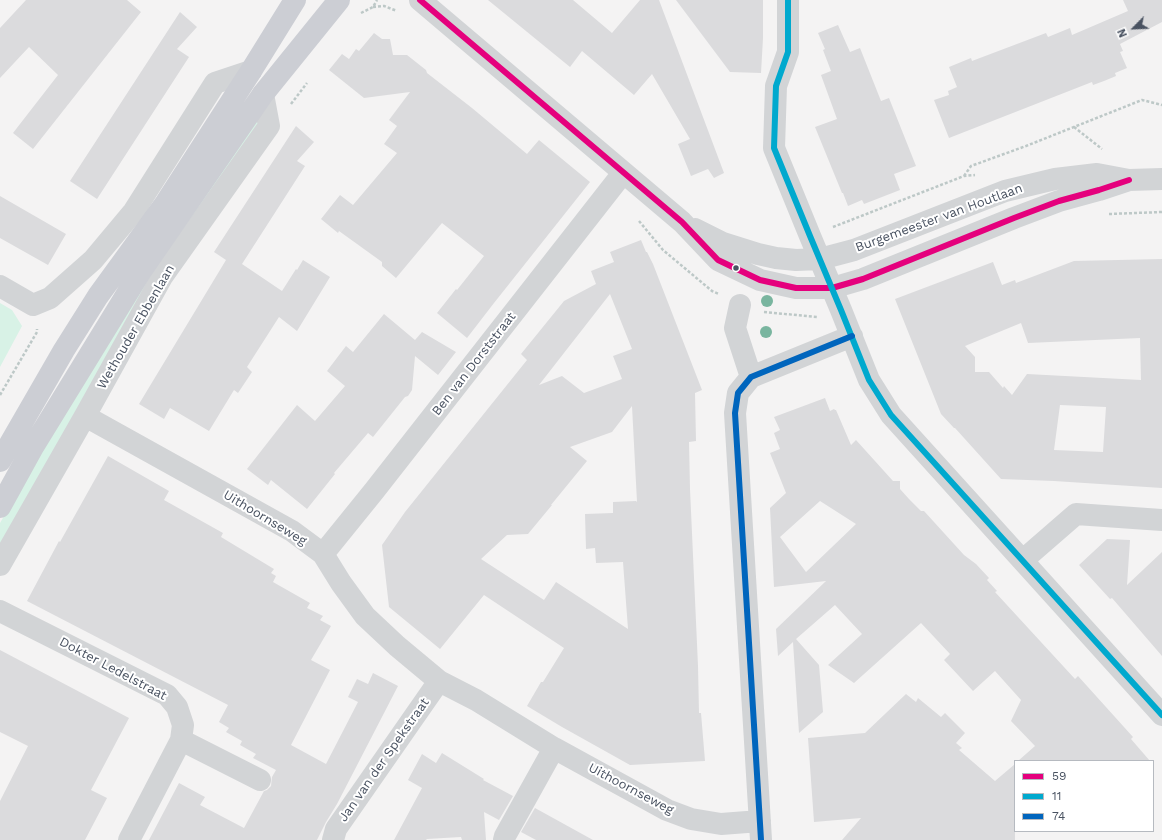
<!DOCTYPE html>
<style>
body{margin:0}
#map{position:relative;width:1162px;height:840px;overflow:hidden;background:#f4f3f3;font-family:"Work Sans",sans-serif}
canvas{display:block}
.legend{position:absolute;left:1014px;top:760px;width:140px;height:72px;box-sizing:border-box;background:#fff;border:1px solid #b6bac0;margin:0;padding:5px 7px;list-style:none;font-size:12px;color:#495261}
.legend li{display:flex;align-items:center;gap:8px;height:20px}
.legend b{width:20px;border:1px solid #b6bac0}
.north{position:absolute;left:1114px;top:8px;width:40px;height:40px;-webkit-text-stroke:3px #fff;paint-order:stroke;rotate:246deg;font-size:11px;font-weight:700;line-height:16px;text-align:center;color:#495261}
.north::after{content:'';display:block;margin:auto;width:14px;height:18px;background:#495261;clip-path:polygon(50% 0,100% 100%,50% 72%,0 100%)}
</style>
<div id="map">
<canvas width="1162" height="840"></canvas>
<ul class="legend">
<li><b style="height:5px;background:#e5007d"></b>59</li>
<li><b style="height:5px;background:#00a9ce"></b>11</li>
<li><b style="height:5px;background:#0065bd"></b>74</li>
</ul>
<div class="north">N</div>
</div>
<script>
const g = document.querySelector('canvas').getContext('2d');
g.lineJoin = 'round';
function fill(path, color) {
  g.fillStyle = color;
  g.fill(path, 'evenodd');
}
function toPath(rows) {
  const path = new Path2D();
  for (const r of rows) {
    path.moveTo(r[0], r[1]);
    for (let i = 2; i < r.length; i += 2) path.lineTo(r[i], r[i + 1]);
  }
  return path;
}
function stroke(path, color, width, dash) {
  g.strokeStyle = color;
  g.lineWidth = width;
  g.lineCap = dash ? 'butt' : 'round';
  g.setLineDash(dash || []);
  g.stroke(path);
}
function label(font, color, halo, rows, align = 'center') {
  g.font = font + ' "Work Sans",sans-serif';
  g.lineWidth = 4;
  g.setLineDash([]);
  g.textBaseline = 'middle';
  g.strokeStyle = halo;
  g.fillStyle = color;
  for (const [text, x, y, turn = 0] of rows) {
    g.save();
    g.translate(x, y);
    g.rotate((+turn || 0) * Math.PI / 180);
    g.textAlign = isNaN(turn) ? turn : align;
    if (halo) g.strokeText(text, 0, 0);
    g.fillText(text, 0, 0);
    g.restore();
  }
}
fill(toPath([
 [255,122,258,122,258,124,0,549,0,523,115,327],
 [0,303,12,310,22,326,0,367]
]), '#d8f2e6');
fill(toPath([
 [26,0,127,0,141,12,33,149,13,133,58,75,29,47,0,78,0,28],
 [488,0,573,0,612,33,640,0,659,0,724,173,714,178,708,169,691,176,678,144,690,139,652,74,634,95,582,51,570,67],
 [676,0,763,0,763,38,761,73,730,72],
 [1123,0,1162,0,1162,22,1120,44,1123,51,1120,52,1127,68,1115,73,1116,76,1104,81,1093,85,1092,82,949,138,934,100,949,95,948,91,957,87,949,67,971,58,972,61,1046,33,1048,37,1070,28,1072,35,1128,11],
 [180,12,197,27,177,49,189,57,97,199,70,181],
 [838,25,850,52,860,48,881,101,889,98,916,166,894,174,900,190,864,204,862,200,848,206,843,193,842,193,815,127,837,119,821,75,831,71,823,50,825,49,818,33],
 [374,33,382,39,390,39,393,55,407,55,426,70,427,73,472,108,527,154,539,140,590,182,494,303,467,338,437,313,456,289,457,290,484,256,442,223,396,278,382,266,382,262,339,231,338,233,321,219,340,195,353,205,397,153,384,144,397,126,389,120,410,92,364,98,329,70,342,54,349,59,356,49,359,51],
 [296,126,314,142,297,161,305,166,242,264,282,291,296,269,297,270,303,260,330,277,297,331,279,317,247,367,252,372,238,393,234,390,209,431,170,408,164,419,139,404,226,260,214,252],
 [0,196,66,234,48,265,0,238],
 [641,240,646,252,647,252,653,264,702,390,695,393,696,441,689,442,690,489,698,666,699,713,701,713,705,761,630,765,562,727,527,706,541,682,543,682,564,648,484,595,440,649,389,607,382,545,405,512,527,360,521,354,564,301,596,284,591,271,614,262,610,252],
 [610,294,632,349,613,356,622,379,584,393,562,376,539,385],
 [632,406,637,502,636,501,613,502,613,513,585,514,586,549,595,548,596,563,623,562,628,629,556,582,544,600,481,559,507,535,528,534,552,505,551,505,587,461,570,447,612,432],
 [1162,259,1162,488,1054,481,1001,479,955,428,954,428,941,414,895,299,993,262,1002,285,1015,280,1016,283,1074,261],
 [1021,323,1028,343,1140,338,1141,380,1027,374,1012,395,1004,386,1003,388,989,372,975,372,975,357,965,346],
 [1060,405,1106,407,1103,452,1054,450],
 [384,314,415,340,422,332,456,352,438,375,415,356,412,390,408,396,405,397,373,437,368,433,334,473,335,474,307,509,271,480,268,485,247,469,297,405,315,421,345,386,327,371,346,346,353,352],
 [825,398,830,411,834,409,835,410,836,410,851,445,856,440,893,481,900,481,900,489,909,499,921,511,924,511,964,555,976,564,989,578,987,580,997,591,995,592,1075,679,1078,676,1133,737,1131,739,1150,761,1018,761,1035,746,1011,721,1021,700,995,671,973,691,944,660,950,654,921,623,854,683,828,665,862,634,835,605,796,639,819,665,823,712,799,733,793,642,778,656,776,629,826,581,774,587,770,508,786,493,770,453,780,449,774,433,780,430,774,417],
 [820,501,856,524,806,572,780,537],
 [108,456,169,491,164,500,223,533,221,537,274,569,271,573,276,576,273,582,310,603,307,608,323,616,320,620,331,626,311,660,330,670,291,745,326,764,358,702,348,697,357,679,368,684,373,673,398,686,337,804,326,822,317,840,149,840,179,783,205,797,200,805,244,828,264,791,267,790,271,786,272,777,276,770,253,758,256,754,240,745,242,741,226,732,229,728,219,722,228,705,27,601,59,541,60,542],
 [1107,539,1130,540,1127,585,1162,552,1162,656,1112,598,1110,599,1079,565],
 [0,650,129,718,91,790,107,798,85,840,0,840,0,801,28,746,0,732],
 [906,694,916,702,918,698,941,717,945,713,965,733,956,743,962,748,959,750,995,781,1015,764,1015,840,842,840,861,818,814,822,808,738,865,733],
 [442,753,484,779,483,780,513,796,499,820,484,812,486,840,462,840,461,837,427,839,426,840,394,840,422,788,408,780,422,754,436,763],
 [535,808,593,840,536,840,521,832]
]), '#dbdbdd');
stroke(toPath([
 [373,7,384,6,397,11],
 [361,13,373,7,377,0],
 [291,104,307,83],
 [1074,127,1102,149],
 [964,176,971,166,1026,146,1142,100,1162,105],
 [1109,214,1162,212],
 [639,221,663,250,712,291,719,294],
 [833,227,964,176,975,175],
 [764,312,817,317],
 [0,395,37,332,37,329]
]), '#bdc8c7', 2.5, [3, 2]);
stroke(toPath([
 [420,0,682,222,718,260,760,280,796,288,832,288,863,279,1014,218,1059,201,1099,190,1129,180],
 [788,0,788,52,776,86,774,148,810,236,841,310,869,380,891,415,1162,715],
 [695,229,723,243,758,254,776,258,796,260,820,259,854,250,1005,191,1055,179,1097,174,1129,180,1162,179],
 [0,286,33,305,50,298,93,260,134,211,215,83,251,71],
 [740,305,735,328,751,377],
 [85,416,292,531,323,554,341,583,365,616,397,646,439,681,476,700,554,748,667,810,691,819,721,824,760,821],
 [323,554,374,491,623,173],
 [1023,560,1076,514,1162,520],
 [0,565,85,416,162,277,269,126,263,94],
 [0,611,167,695,177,707,183,725,181,740,129,840],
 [181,740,260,780],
 [333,840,336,829,439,681],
 [504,840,505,836,554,748],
 [761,840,735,413,738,393,751,377,852,336]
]), '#d2d4d6', 22);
stroke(toPath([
 [0,461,64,350,98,296,165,204,251,71,295,0],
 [0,507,33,447,141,271,263,94,339,0]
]), '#ccced4', 22);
stroke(toPath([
 [420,0,682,222,718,260,760,280,796,288,832,288,863,279,1014,218,1059,201,1099,190,1129,180]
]), '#e5007d', 6);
stroke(toPath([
 [788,0,788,52,776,86,774,148,810,236,841,310,869,380,891,415,1162,715]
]), '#00a9ce', 6);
stroke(toPath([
 [761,840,735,413,738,393,751,377,852,336]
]), '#0065bd', 6);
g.fillStyle = '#79b59f';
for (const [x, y] of [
 [767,301],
 [766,332]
]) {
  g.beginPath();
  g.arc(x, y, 6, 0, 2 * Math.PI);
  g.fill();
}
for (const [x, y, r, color] of [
 [736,268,3.5,"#495261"]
]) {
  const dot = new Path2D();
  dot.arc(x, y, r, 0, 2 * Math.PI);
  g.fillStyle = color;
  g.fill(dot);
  stroke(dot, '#fff', 1.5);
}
label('13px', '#495261', '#fff', [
 ["Burgemeester van Houtlaan",939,218,-20],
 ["Wethouder Ebbenlaan",136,327,-60],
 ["Ben van Dorststraat",474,364,-52],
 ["Uithoornseweg",265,518,31],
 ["Dokter Ledelstraat",113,669,28],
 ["Jan van der Spekstraat",384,760,-55],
 ["Uithoornseweg",631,789,28]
]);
</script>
